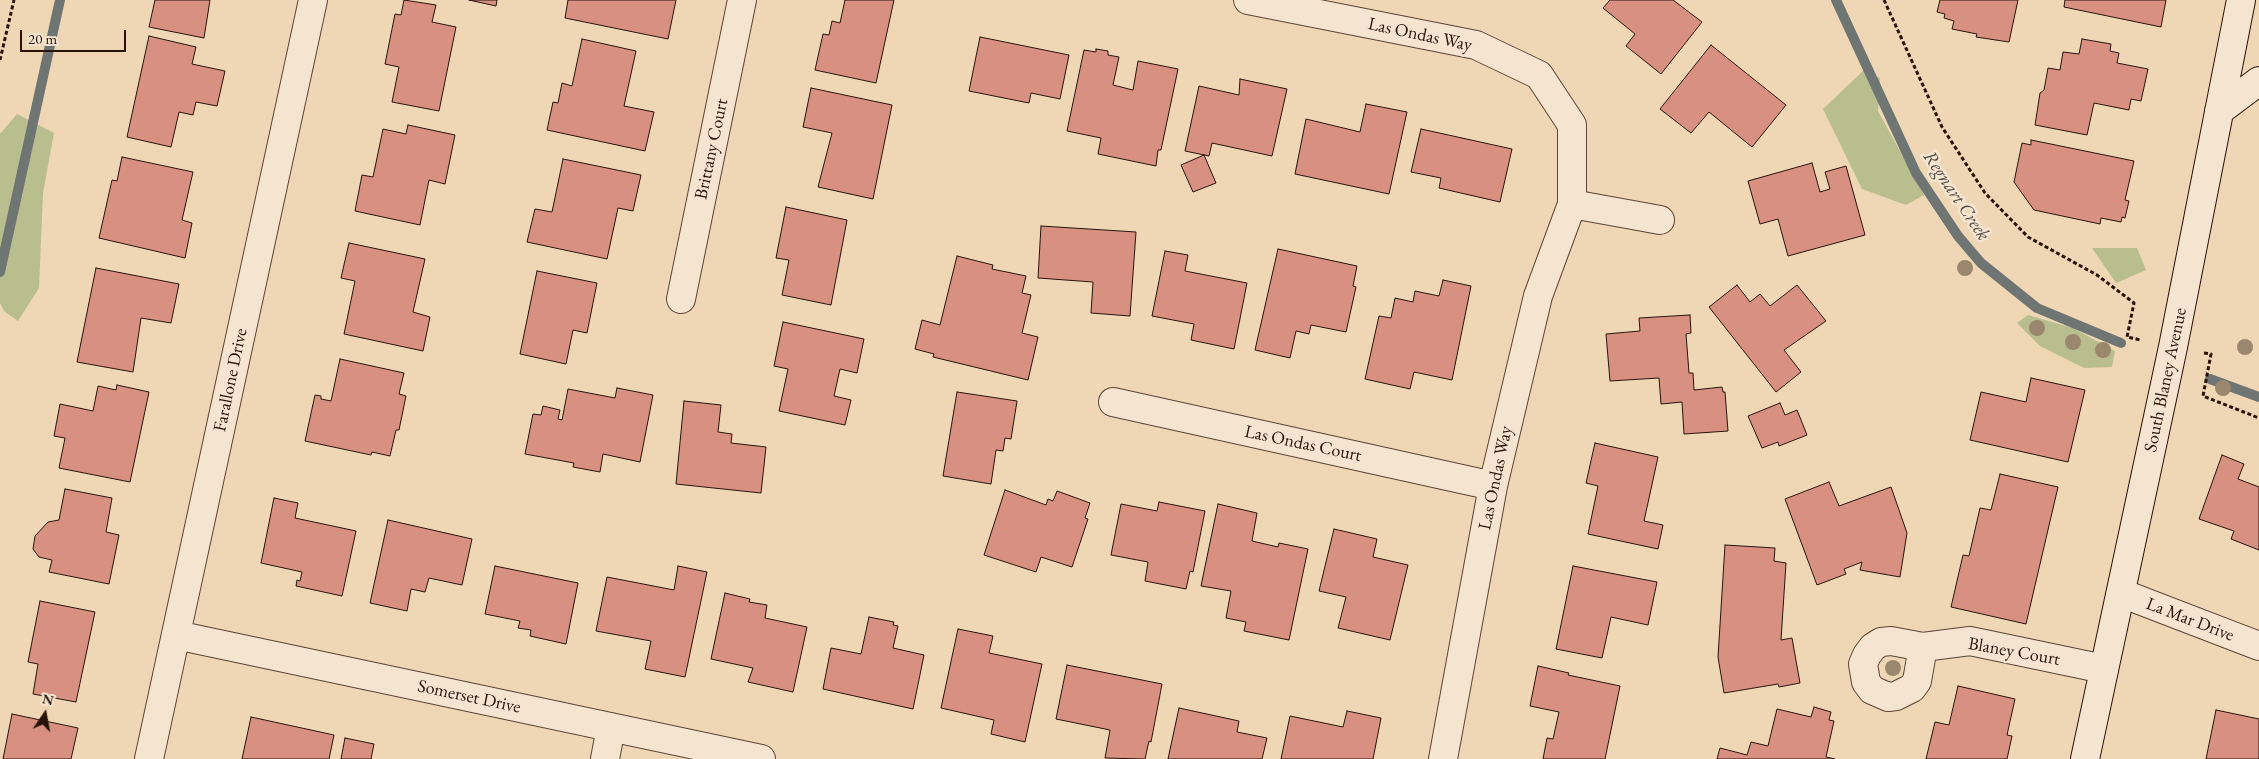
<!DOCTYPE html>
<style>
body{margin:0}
#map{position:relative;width:2259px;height:759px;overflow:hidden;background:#efd7b6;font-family:"EB Garamond",serif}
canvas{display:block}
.north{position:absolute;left:20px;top:689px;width:50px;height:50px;-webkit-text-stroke:4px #f5e5d0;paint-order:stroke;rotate:12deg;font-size:14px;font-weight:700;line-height:20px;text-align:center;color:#28130a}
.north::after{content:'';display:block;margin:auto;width:18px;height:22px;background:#28130a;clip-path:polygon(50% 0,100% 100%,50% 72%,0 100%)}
.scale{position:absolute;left:20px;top:30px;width:106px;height:22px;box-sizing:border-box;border:2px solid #28130a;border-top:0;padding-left:6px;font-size:15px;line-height:18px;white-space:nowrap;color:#28130a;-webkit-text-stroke:4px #f5e5d0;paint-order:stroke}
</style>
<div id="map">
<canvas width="2259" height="759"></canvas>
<div class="north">N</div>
<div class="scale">20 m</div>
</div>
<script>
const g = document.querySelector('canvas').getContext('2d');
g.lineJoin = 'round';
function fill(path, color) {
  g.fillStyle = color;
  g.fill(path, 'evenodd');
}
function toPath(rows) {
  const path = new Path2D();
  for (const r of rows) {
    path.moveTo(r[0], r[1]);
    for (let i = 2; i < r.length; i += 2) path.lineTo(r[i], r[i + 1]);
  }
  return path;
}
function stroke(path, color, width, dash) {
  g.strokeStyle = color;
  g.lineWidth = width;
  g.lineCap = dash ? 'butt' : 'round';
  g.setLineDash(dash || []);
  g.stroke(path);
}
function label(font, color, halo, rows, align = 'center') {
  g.font = font + ' "EB Garamond",serif';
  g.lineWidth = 5;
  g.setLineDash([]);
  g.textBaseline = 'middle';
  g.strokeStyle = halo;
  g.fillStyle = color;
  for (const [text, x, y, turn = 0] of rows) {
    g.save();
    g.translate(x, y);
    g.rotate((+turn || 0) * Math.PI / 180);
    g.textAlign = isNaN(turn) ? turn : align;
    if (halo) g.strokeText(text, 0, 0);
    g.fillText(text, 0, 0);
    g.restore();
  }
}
fill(toPath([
 [1865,69,1880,78,1878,111,1924,195,1906,205,1862,189,1823,109],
 [17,114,54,133,43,193,39,288,18,321,4,311,0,303,0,134],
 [2092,248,2137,248,2146,270,2116,283],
 [2028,315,2073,328,2115,351,2112,367,2084,368,2040,346,2017,323]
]), '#b9be8e');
stroke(toPath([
 [1836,0,1916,173,1958,236,1981,263,2037,308,2121,343],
 [0,272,60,0],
 [2210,379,2259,397]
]), '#6e7572', 10);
const building = toPath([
 [155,0,210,0,204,38,149,27,155,0],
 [404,0,436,5,432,22,456,27,439,111,392,102,399,67,385,64,395,14,401,15,404,0],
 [469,0,497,0,496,6,469,0],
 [568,0,676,0,668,39,565,18,568,0],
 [845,0,894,0,876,83,815,70,823,34,829,35,832,21,840,23,845,0],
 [1610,0,1673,0,1702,22,1661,74,1626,46,1635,34,1603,8,1610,0],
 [1940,0,2018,0,2009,42,1976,37,1977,34,1952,29,1954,21,1944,18,1945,14,1937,12,1940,0],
 [2065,0,2166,0,2161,27,2064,7,2065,0],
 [149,36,196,47,192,64,225,71,217,106,196,102,193,115,179,112,171,147,127,137,149,36],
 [980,37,1069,55,1060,99,1031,93,1029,103,969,91,980,37],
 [582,39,636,51,624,106,654,112,645,151,547,130,553,102,558,103,562,83,572,86,582,39],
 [2082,39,2111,44,2110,51,2119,53,2117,63,2148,69,2141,101,2131,99,2129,110,2094,103,2087,135,2035,125,2040,93,2044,90,2048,68,2060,70,2063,52,2079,54,2082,39],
 [1711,45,1786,105,1752,147,1709,112,1691,133,1660,109,1711,45],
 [1096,49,1108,51,1108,55,1119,57,1113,85,1133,90,1138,61,1178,69,1161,150,1158,150,1156,166,1098,154,1101,138,1067,131,1084,50,1096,52,1096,49],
 [1240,79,1287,89,1272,156,1212,143,1209,156,1185,151,1199,86,1239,95,1240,79],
 [811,88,892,105,873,199,818,187,832,133,803,127,811,88],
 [1366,104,1407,112,1389,194,1295,174,1306,119,1360,132,1366,104],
 [408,125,455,135,445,184,429,180,420,225,355,211,362,175,373,177,383,129,406,134,408,125],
 [1421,129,1512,149,1500,202,1439,188,1441,178,1411,172,1421,129],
 [2031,140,2134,161,2125,200,2129,201,2125,218,2122,217,2121,222,2101,218,2100,224,2034,210,2014,182,2022,143,2031,145,2031,140],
 [1204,155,1216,183,1193,192,1181,165,1204,155],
 [122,157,193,172,182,220,192,223,185,258,99,238,112,180,117,181,122,157],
 [563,159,641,175,633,211,618,208,607,259,527,242,535,209,552,212,563,159],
 [1812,163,1820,192,1830,189,1825,172,1846,166,1865,235,1788,256,1778,219,1760,224,1748,181,1812,163],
 [786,207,847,220,831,305,782,295,789,260,776,258,786,207],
 [1041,226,1136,232,1130,316,1091,313,1093,282,1038,278,1041,226],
 [349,243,425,259,413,312,430,317,423,351,344,334,355,281,341,278,349,243],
 [1278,249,1357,266,1353,286,1356,287,1346,332,1311,325,1309,334,1296,331,1290,358,1255,350,1278,249],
 [1165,251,1188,255,1185,271,1247,283,1234,349,1191,340,1194,324,1152,316,1165,251],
 [957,256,993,265,992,269,1026,276,1022,293,1031,295,1022,333,1038,337,1028,380,933,357,934,354,915,349,922,320,940,325,957,256],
 [96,268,179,284,171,323,141,318,133,372,77,362,96,268],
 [537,271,597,283,587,333,573,330,566,364,520,354,537,271],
 [1443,280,1471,286,1452,380,1414,372,1410,389,1365,379,1379,316,1391,318,1395,298,1413,302,1415,291,1439,296,1443,280],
 [1737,285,1750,302,1760,294,1770,306,1797,285,1826,321,1784,350,1801,372,1776,392,1709,307,1737,285],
 [1690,315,1691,333,1686,334,1689,373,1693,373,1694,390,1722,387,1723,392,1725,392,1728,431,1684,434,1682,402,1661,404,1659,378,1610,381,1606,334,1640,331,1639,318,1690,315],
 [783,322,864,339,857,373,840,369,834,396,851,400,845,425,779,411,788,369,774,366,783,322],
 [340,359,404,373,399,394,406,396,399,430,396,430,390,456,372,452,371,455,305,441,315,395,321,396,321,399,331,401,340,359],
 [2031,378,2085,390,2068,462,1970,440,1981,392,2026,402,2031,378],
 [117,385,149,392,130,482,59,468,65,438,54,436,60,404,93,411,98,386,116,390,117,385],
 [617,388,653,395,640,462,603,454,600,472,573,467,574,463,525,454,533,414,541,415,543,406,560,410,558,419,562,420,568,389,615,398,617,388],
 [957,392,1017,401,1011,439,1005,438,1003,451,996,450,991,484,943,476,957,392],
 [684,401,721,405,718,432,732,434,731,443,766,447,761,493,676,484,684,401],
 [1780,403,1785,415,1797,410,1807,435,1779,446,1778,442,1762,448,1748,416,1780,403],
 [1595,443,1658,457,1644,521,1663,525,1658,549,1588,534,1598,486,1586,483,1595,443],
 [2222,455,2244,464,2238,479,2259,487,2259,550,2231,539,2234,531,2199,519,2222,455],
 [2000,474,2058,487,2026,624,1951,607,1963,555,1969,556,1980,508,1991,510,2000,474],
 [1829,482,1839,506,1891,487,1907,533,1900,577,1860,570,1862,562,1844,569,1846,574,1817,585,1785,499,1829,482],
 [65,489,112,498,106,532,119,535,109,584,49,572,52,560,39,557,33,549,35,536,48,522,59,520,65,489],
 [1005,490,1046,505,1048,499,1053,501,1057,491,1090,503,1085,518,1088,519,1072,567,1041,557,1036,572,984,555,1005,490],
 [274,498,298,503,295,518,356,531,342,596,296,586,297,580,300,581,302,572,261,563,274,498],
 [1159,502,1205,511,1193,572,1190,571,1186,589,1145,581,1148,562,1111,555,1121,504,1157,511,1159,502],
 [1218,504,1257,513,1252,541,1278,547,1279,543,1308,549,1289,640,1244,631,1246,622,1226,618,1231,591,1201,586,1218,504],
 [388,520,472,539,462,585,429,578,425,592,411,589,407,611,370,603,388,520],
 [1334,529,1377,539,1373,557,1408,565,1390,640,1338,628,1346,597,1319,591,1334,529],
 [1725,545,1775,548,1774,561,1786,563,1781,640,1792,638,1800,683,1779,687,1778,684,1724,693,1718,657,1725,545],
 [495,566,578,583,566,644,530,636,531,630,518,628,520,621,485,614,495,566],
 [678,566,707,572,685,677,645,669,651,641,596,631,607,577,674,590,678,566],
 [1573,566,1657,582,1648,625,1611,617,1602,658,1556,649,1573,566],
 [725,593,750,599,749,602,767,605,765,618,807,627,793,692,748,682,753,668,711,659,725,593],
 [40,601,95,612,76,702,33,694,38,664,28,662,40,601],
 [869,617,894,622,893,625,898,626,893,648,924,655,913,709,823,689,831,648,861,654,869,617],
 [958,629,993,636,989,653,1042,664,1025,742,991,734,994,720,941,708,958,629],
 [1067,665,1162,684,1151,742,1149,741,1145,759,1105,758,1110,730,1056,719,1067,665],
 [1538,666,1569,673,1568,675,1620,686,1605,759,1543,759,1547,738,1553,739,1559,712,1530,706,1538,666],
 [1958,686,2015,699,2007,735,2012,736,2007,759,1926,759,1935,722,1949,725,1958,686],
 [1814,707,1831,712,1829,720,1834,721,1826,757,1835,759,1717,759,1720,748,1747,755,1751,742,1768,746,1777,709,1811,717,1814,707],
 [1179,708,1239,721,1237,732,1267,738,1262,759,1168,759,1179,708],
 [2216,710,2259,719,2259,759,2206,759,2216,710],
 [1347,711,1381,718,1373,759,1281,759,1290,716,1343,727,1347,711],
 [12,714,78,728,71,759,3,759,12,714],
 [251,717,334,735,329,759,242,759,251,717],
 [345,738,374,744,371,759,341,759,345,738]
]);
fill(building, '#d89180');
stroke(building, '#28130a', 1);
const street = toPath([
 [1248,0,1476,45,1539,75,1572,125,1572,204,1538,296,1493,486,1443,759],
 [1572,204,1660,220],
 [681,299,742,0],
 [1113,402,1493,486],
 [2121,593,2259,646],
 [176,635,761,759],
 [1891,641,1923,647,1917,681,1912,688,1896,696,1888,697,1872,690,1866,682,1863,664,1867,655,1873,647,1881,642,1891,641],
 [1923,647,1970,641,2104,669],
 [149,759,313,0],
 [605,759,611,727]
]);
const secondary = toPath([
 [2219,111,2259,81],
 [2085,759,2173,347,2241,0]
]);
stroke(street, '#5a4435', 30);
stroke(secondary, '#28130a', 30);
stroke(toPath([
 [1884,0,1942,127,1985,193,2028,237,2097,275,2134,303,2127,337,2141,340],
 [0,60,14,0],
 [2204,353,2211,354,2203,396,2259,418]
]), '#28130a', 3, [4, 2.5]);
stroke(street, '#f5e5d0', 28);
stroke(secondary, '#f5e5d0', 28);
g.fillStyle = '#9a876d';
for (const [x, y] of [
 [1965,268],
 [2037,328],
 [2073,342],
 [2245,347],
 [2103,350],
 [2223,388],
 [1893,668]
]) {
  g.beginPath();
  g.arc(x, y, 8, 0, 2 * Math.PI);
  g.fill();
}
label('18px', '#28130a', '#f5e5d0', [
 ["Las Ondas Way",1420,35,12],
 ["Brittany Court",712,149,-78],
 ["Farallone Drive",231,380,-78],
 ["South Blaney Avenue",2166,380,-78],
 ["Las Ondas Court",1303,444,12],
 ["Las Ondas Way",1496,478,-78],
 ["La Mar Drive",2190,620,21],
 ["Blaney Court",2014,652,10],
 ["Somerset Drive",469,697,12]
]);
label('italic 19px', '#514c47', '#f5e5d0', [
 ["Regnart Creek",1956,196,56]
]);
</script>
